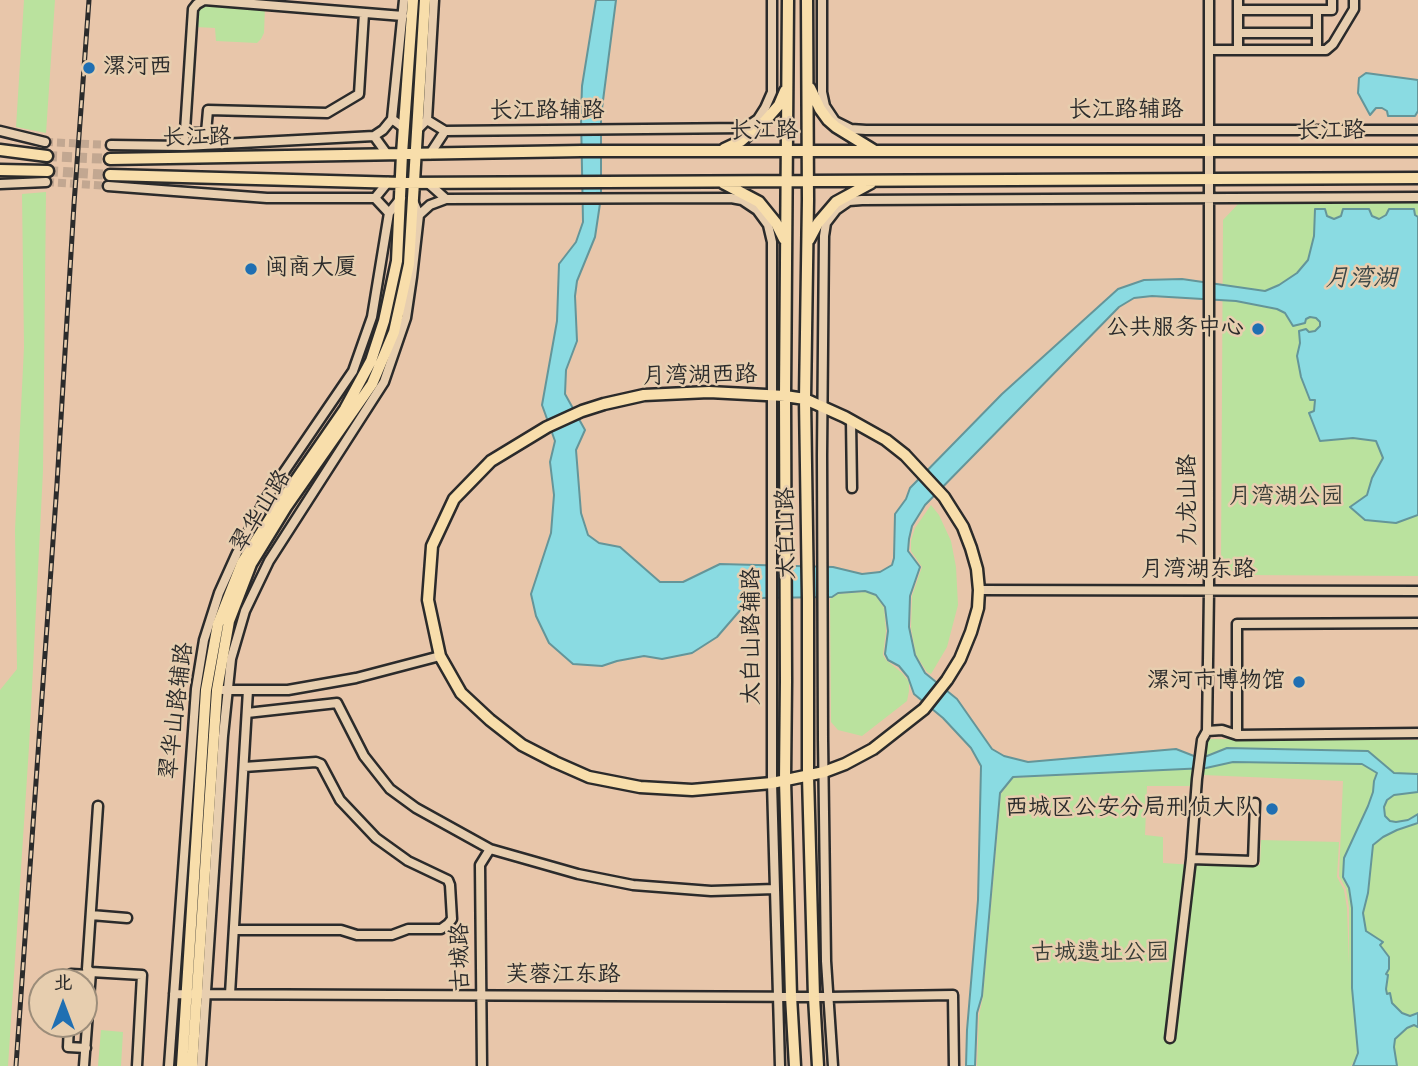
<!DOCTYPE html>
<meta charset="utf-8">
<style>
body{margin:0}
#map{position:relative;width:1418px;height:1066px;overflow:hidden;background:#e8c6aa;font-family:"Architects Daughter","LXGW WenKai TC",sans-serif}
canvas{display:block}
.north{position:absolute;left:28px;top:968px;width:70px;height:70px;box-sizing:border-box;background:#e7ceaf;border:2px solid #9c8d7a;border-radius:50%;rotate:0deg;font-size:19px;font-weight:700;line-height:28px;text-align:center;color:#2b2b2b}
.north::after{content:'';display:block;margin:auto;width:24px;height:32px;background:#1f6fb2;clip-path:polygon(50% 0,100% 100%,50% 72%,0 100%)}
</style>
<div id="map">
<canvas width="1418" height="1066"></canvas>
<div class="north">北</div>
</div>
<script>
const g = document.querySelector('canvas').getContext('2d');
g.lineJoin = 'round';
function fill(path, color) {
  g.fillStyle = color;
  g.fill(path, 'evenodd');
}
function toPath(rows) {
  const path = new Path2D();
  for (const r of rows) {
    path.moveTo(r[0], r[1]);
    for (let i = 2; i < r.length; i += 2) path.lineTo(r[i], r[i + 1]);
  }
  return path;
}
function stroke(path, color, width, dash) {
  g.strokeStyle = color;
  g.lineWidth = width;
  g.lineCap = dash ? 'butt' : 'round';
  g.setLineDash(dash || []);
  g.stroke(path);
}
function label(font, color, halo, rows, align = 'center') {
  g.font = font + ' "Architects Daughter","LXGW WenKai TC",sans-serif';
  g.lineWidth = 5;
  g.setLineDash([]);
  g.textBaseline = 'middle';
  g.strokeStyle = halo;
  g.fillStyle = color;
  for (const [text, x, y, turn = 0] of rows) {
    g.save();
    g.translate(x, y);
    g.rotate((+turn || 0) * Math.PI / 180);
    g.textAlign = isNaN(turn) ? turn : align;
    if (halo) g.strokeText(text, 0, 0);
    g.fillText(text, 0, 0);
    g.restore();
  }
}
fill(toPath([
 [24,0,55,0,46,133,16,127],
 [203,3,265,7,264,33,261,39,257,43,216,41,215,28,196,27,196,11],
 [46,192,43,471,29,747,8,1066,0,1066,0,690,17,669,15,530,24,347,22,194],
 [1240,202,1418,202,1418,217,1415,215,1414,209,1388,212,1382,218,1379,219,1372,216,1369,209,1344,209,1341,216,1334,219,1330,218,1325,212,1315,209,1314,236,1308,260,1297,273,1304,323,1306,319,1313,317,1316,318,1320,322,1320,326,1315,331,1299,331,1301,377,1309,399,1315,400,1314,411,1309,412,1320,441,1353,438,1376,441,1383,458,1372,478,1367,495,1351,506,1396,523,1418,515,1418,576,1237,575,1221,562,1223,220],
 [931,505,939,515,951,541,956,567,958,605,947,647,931,674,927,672,916,655,911,628,912,596,922,567,911,551,911,541,915,528],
 [866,592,876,596,884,608,886,631,883,655,886,660,902,673,909,682,909,691,907,701,862,736,838,730,831,722,830,599,838,594],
 [1205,739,1418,740,1418,1066,1357,1066,1355,1060,1351,1066,977,1066,979,1016,983,996,1001,794,1013,778,1193,769,1192,786,1147,786,1145,835,1163,837,1163,863,1194,865,1260,865,1261,840,1339,842,1337,877,1344,890,1347,908,1349,965,1349,907,1346,889,1339,876,1343,781,1203,775],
 [101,1030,123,1032,121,1066,98,1066]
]), '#bae29e');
const water = toPath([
 [596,0,616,0,601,116,601,197,595,237,577,281,575,296,577,341,566,370,565,394,585,430,576,450,581,513,588,535,599,543,620,547,660,582,683,582,720,564,833,567,862,574,880,572,892,565,894,558,895,514,906,499,910,488,1002,394,1118,289,1144,280,1182,279,1265,291,1279,285,1297,273,1308,260,1314,236,1315,209,1325,209,1327,216,1334,219,1341,216,1343,209,1369,209,1372,216,1379,219,1386,215,1389,209,1414,209,1415,215,1418,217,1418,515,1396,523,1365,520,1350,507,1367,495,1372,478,1383,458,1376,441,1353,438,1320,441,1309,413,1314,411,1315,400,1310,400,1301,377,1297,356,1300,343,1299,331,1306,329,1309,332,1315,331,1320,326,1320,322,1316,318,1310,317,1306,319,1305,323,1293,326,1285,313,1277,309,1236,301,1152,296,1134,298,1119,307,925,505,912,526,909,539,908,551,920,567,910,596,909,627,915,655,925,673,957,699,992,749,1004,756,1028,762,1176,749,1194,756,1207,756,1227,748,1368,751,1394,773,1418,774,1418,792,1394,795,1387,800,1384,807,1385,816,1390,821,1396,822,1408,820,1418,814,1418,823,1397,830,1383,837,1373,845,1368,893,1363,913,1366,931,1383,942,1380,945,1389,957,1389,969,1386,974,1388,975,1386,989,1387,994,1390,993,1392,1003,1402,1013,1410,1016,1418,1013,1418,1027,1414,1025,1407,1028,1395,1039,1394,1047,1397,1066,1353,1066,1358,1053,1352,988,1352,908,1349,888,1343,877,1344,858,1368,806,1373,792,1374,781,1377,773,1362,764,1233,762,1206,768,1013,777,1000,793,982,996,977,1013,975,1066,966,1066,967,1030,978,900,981,766,971,748,943,718,914,694,908,677,899,666,888,660,885,654,888,631,885,607,876,595,865,591,838,593,832,597,760,598,749,600,717,637,692,653,662,659,644,656,617,661,602,666,573,664,549,643,536,616,531,594,551,533,554,495,550,462,555,441,542,405,557,321,559,264,576,242,583,222,581,116,582,86,596,0],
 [1366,73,1418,80,1418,111,1415,116,1388,116,1387,111,1382,108,1376,108,1370,115,1358,93,1359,78,1366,73]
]);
fill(water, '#8adbe2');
stroke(water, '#649599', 2);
stroke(toPath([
 [45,142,111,145],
 [46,182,108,186]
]), '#c2a791', 8, [8, 4]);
stroke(toPath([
 [47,156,110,159],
 [48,171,110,175]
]), '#c2a791', 10, [10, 5]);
const minor = toPath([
 [822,0,822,92,825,106,835,121,851,129,866,130,1418,130],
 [1238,10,1332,10,1332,0],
 [1238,33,1317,33],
 [1210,50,1326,50,1333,44,1354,9,1354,0],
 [1238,50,1238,0],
 [1317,50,1317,10],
 [427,120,445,131],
 [404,128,392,119,404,0],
 [417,130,427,120,434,0],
 [0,131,45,142],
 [185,133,206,133,208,110,327,113,359,94,364,13],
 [374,136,383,130,392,119],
 [111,145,184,146,374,136,387,154],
 [184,146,193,9,197,4,204,0,403,16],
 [430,154,445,131,745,128,758,119,765,108,772,92,772,0],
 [428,183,446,199,731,198,742,200,757,210,768,225,772,242,772,783,780,1066],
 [0,184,46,182],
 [108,186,267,198,375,198,388,182],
 [375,198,389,213],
 [419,215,430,205,446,199],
 [851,420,852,488],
 [979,590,1418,591],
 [223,690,288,690,356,678,440,656],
 [247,713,337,703,364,756,390,789,416,808,490,849,578,874,633,885,711,891,775,889],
 [1207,731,1222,730,1237,735,1418,733],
 [1237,735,1237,624,1418,623],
 [1191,859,1253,861,1255,803],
 [91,915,127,918],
 [234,930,341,930,357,935,392,935,408,929,441,929,448,924,452,919,450,885,448,880,408,861,376,838,340,800,321,764,316,762,244,767],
 [91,972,87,969,98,806],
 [71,982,71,974,90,975],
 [174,994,829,997,953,995,954,1066],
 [230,994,248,690],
 [69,1024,68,1047,86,1048],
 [1170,1038,1191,859,1197,779,1202,740,1207,731,1209,591,1209,0],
 [84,1066,91,972,142,975,137,1066],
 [169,1066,196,689,204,640,219,593,237,553,265,500,353,371,372,317,389,213,401,198],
 [201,1066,223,736,231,659,245,611,269,561,384,382,406,318,412,277,419,215,414,203],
 [482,1066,480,865,490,849],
 [833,1066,826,961,823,739,822,455,824,236,826,223,836,210,849,201,862,200,1418,197]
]);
const major = toPath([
 [788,0,785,396,786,681,785,780,791,996,795,1066],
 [807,0,808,200,805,399,808,599,808,776,814,997,818,1066],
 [810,88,820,109,828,120,836,127,875,151],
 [724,149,741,141,765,121,779,105,785,91],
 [0,150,47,156],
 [110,159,581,151,1418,151],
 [0,170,48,171],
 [110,175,402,183,1418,178],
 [723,183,759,202,776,223,784,239],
 [809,240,818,223,836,202,871,183],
 [709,392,785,396,805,399,845,417,886,440,905,455,944,497,963,527,971,548,977,569,979,590,978,608,971,632,960,659,947,680,924,709,873,749,845,764,824,772,772,783,692,790,640,787,589,777,555,762,522,745,490,720,461,693,440,656,428,600,432,546,454,499,491,461,547,427,582,411,604,404,644,395,709,392],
 [182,1066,206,690,218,624,242,563,280,503,345,409,371,361,384,321,397,261,402,154,413,0],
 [192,1066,217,690,229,621,251,564,286,507,372,384,394,332,409,264,425,0]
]);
stroke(minor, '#2b2b2b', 13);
stroke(major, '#2b2b2b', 15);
stroke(minor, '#e7ceaf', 8);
stroke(major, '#f8deab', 10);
const rail = toPath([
 [16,1066,57,484,74,204,89,0]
]);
stroke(rail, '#2b2b2b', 5);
stroke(rail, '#e7ceaf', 2.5, [8]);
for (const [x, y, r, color] of [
 [89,68,7,"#1f6fb2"],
 [251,269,7,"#1f6fb2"],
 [1258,329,7,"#1f6fb2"],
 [1299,682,7,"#1f6fb2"],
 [1272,809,7,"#1f6fb2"]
]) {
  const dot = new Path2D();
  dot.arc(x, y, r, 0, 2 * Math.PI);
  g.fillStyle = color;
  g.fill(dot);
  stroke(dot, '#e7ceaf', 2.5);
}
label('23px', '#2b2b2b', '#e7ceaf', [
 ["漯河西",103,68,"left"],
 ["闽商大厦",265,269,"left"],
 ["公共服务中心",1244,329],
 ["漯河市博物馆",1285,682],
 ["西城区公安分局刑侦大队",1258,809]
], 'right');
label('23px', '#2b2b2b', '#e7ceaf', [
 ["长江路辅路",1126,111],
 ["长江路辅路",547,112],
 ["长江路",764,132],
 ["长江路",1331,132],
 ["长江路",197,139,-1],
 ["月湾湖西路",700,377,-1],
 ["九龙山路",1189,500,-90],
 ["翠华山路",262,512,-58],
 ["太白山路",788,533,-91],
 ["月湾湖东路",1198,571],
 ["太白山路辅路",753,636,-90],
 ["翠华山路辅路",178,711,-83],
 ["古城路",462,957,-91],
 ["芙蓉江东路",563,976]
]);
label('23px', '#393d36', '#e7ceaf', [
 ["月湾湖公园",1286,498],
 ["古城遗址公园",1100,954]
]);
label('italic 24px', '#394546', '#e7ceaf', [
 ["月湾湖",1361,280]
]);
</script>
